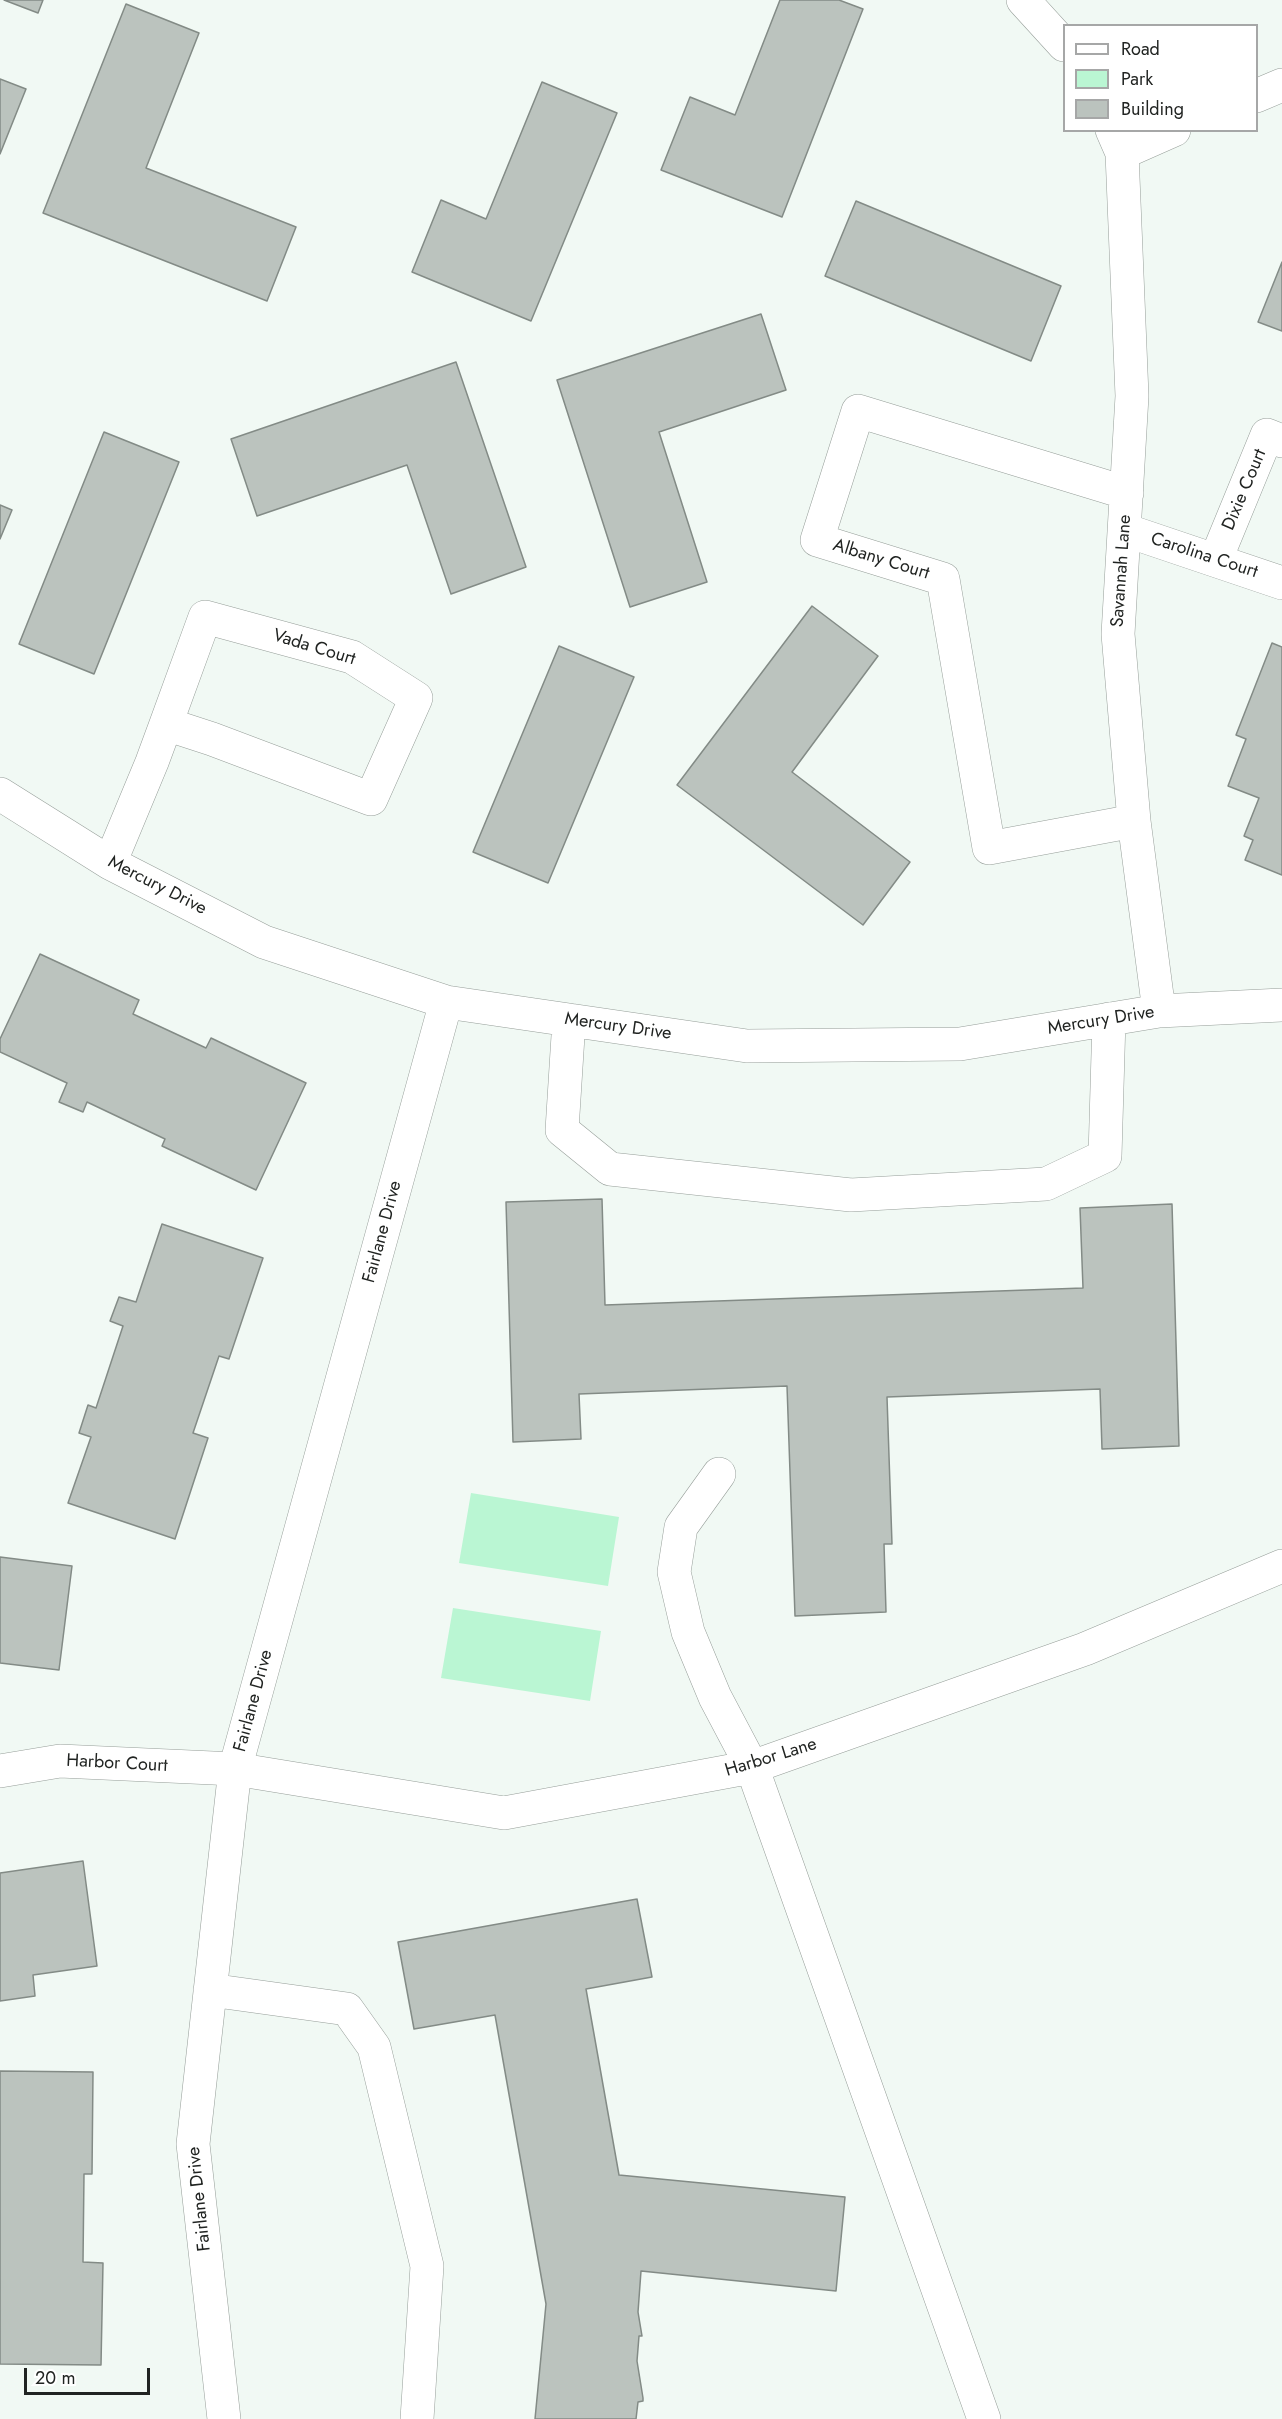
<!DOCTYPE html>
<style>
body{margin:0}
#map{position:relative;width:1282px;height:2419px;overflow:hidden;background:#f1f9f4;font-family:Jost,sans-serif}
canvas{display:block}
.legend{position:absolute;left:1063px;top:24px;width:195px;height:108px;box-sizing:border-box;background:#fff;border:2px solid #a6a7a7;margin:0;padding:8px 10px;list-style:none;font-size:18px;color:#212422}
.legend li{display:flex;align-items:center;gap:12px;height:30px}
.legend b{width:30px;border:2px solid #a6a7a7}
.scale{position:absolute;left:24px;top:2368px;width:126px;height:27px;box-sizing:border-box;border:3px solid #212422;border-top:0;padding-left:8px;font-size:18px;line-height:21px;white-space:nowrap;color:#212422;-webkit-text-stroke:4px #fff;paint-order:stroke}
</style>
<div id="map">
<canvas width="1282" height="2419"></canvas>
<ul class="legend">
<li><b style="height:8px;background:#fff"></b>Road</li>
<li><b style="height:16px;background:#baf6d3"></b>Park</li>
<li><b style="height:16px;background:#bbc3be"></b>Building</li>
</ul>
<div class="scale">20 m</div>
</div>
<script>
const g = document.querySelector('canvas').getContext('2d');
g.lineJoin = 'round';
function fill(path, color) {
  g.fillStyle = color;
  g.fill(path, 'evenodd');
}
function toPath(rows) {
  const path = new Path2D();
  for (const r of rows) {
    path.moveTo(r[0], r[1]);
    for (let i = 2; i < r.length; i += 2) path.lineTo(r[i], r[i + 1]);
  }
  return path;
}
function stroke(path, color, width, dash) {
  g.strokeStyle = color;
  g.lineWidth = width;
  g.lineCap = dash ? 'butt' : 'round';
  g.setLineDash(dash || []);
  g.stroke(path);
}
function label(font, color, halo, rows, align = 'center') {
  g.font = font + ' Jost,sans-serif';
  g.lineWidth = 4.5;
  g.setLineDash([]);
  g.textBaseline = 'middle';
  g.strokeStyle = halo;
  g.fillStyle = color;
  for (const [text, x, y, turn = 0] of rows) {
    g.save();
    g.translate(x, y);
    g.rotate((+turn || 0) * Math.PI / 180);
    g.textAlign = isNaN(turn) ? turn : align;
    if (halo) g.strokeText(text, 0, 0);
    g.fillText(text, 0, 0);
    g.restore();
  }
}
fill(toPath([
 [471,1493,619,1517,608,1586,459,1563],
 [453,1608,601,1631,590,1701,441,1678]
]), '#baf6d3');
const building = toPath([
 [4,0,43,0,38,13,4,0],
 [780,0,839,0,863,9,782,217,661,170,690,97,735,115,780,0],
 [126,4,199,33,146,168,296,227,267,301,43,213,126,4],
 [0,79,26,89,0,154,0,79],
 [542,82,617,113,531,321,412,272,441,200,486,219,542,82],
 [856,201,1061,286,1031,361,825,276,856,201],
 [1282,262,1282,331,1258,322,1282,262],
 [761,314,786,390,659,432,707,582,630,607,557,380,761,314],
 [456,362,526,567,451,594,407,465,257,516,231,439,456,362],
 [104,432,179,462,94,674,19,644,104,432],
 [0,505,12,510,0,539,0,505],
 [812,606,878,656,792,772,910,862,863,925,677,785,812,606],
 [1272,643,1282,647,1282,875,1245,860,1253,840,1244,836,1259,798,1228,786,1246,739,1236,735,1272,643],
 [559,646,634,677,548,883,473,852,559,646],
 [40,954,139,1000,133,1014,206,1048,211,1038,306,1083,256,1190,162,1146,165,1139,87,1102,83,1112,59,1102,67,1083,0,1052,0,1039,40,954],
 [602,1199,605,1305,1083,1288,1080,1208,1172,1204,1179,1446,1102,1449,1100,1389,887,1397,892,1544,884,1544,886,1612,795,1616,787,1386,579,1394,581,1439,513,1442,506,1202,602,1199],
 [162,1224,263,1258,229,1359,219,1356,193,1433,208,1438,175,1539,68,1503,91,1437,79,1433,88,1405,96,1408,123,1326,110,1321,119,1297,136,1302,162,1224],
 [0,1557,72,1566,59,1670,0,1663,0,1557],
 [83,1861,97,1966,33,1975,35,1996,0,2001,0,1873,83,1861],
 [637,1899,652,1977,586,1989,619,2175,845,2197,836,2291,641,2271,638,2312,642,2336,639,2336,637,2361,643,2398,643,2401,638,2402,636,2419,535,2419,546,2304,495,2015,414,2029,398,1942,637,1899],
 [0,2071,93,2072,92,2174,84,2174,83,2262,103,2263,101,2365,0,2364,0,2071]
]);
fill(building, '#bbc3be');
stroke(building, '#838b86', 1.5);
const minor = toPath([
 [1023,0,1064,45],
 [1256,96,1282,85],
 [1112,130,1122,153,1132,396,1118,634,1134,821,1159,1011],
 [1122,153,1174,130],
 [1127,493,858,411,817,540,943,579,989,848,1134,821],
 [1125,530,1282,583],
 [1216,559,1267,435,1282,441],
 [0,794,110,863,264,942,446,1002,747,1046,960,1044,1159,1011,1282,1005],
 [110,863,152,762,166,724,205,617,352,657,416,698,371,799,212,739,166,724],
 [569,1020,562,1130,610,1169,851,1195,1046,1184,1105,1156,1109,1019],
 [719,1474,681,1527,674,1572,688,1632,715,1697,752,1767,984,2419],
 [0,1771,60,1761,235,1769,504,1813,752,1767,1085,1649,1282,1566],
 [210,1990,347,2009,374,2047,427,2266,417,2419],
 [224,2419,193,2144,235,1769,446,1002]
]);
stroke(minor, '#969e99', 34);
stroke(minor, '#fff', 33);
label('18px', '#212422', '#fff', [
 ["Dixie Court",1245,490,-67],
 ["Carolina Court",1204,556,18],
 ["Albany Court",881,560,17],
 ["Savannah Lane",1122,571,-86],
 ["Vada Court",314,648,17],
 ["Mercury Drive",157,886,27],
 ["Mercury Drive",1101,1021,-9],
 ["Mercury Drive",618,1027,8],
 ["Fairlane Drive",383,1232,-75],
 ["Fairlane Drive",254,1701,-75],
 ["Harbor Lane",771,1758,-17],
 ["Harbor Court",117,1764,3],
 ["Fairlane Drive",200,2199,-96]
]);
</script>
